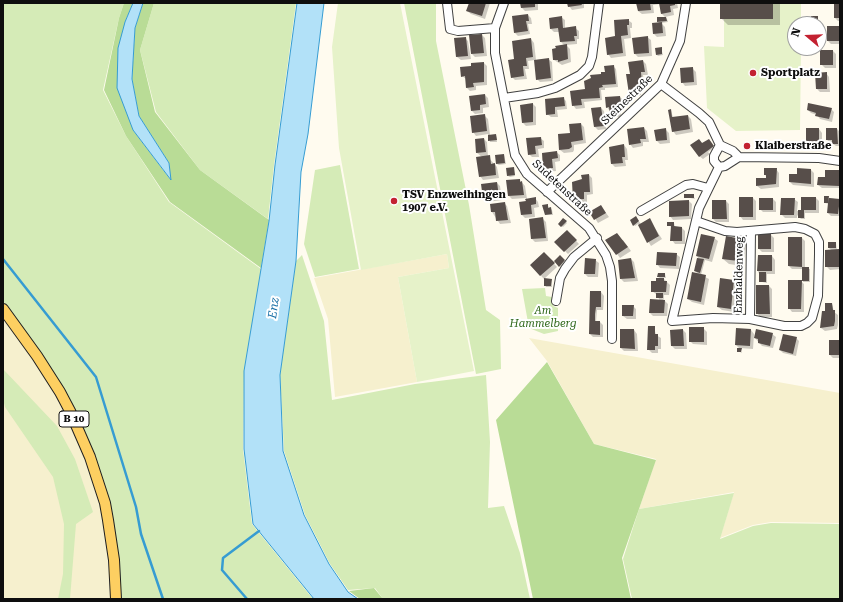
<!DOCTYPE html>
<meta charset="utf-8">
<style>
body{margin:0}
#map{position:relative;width:843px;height:602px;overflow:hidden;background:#fffbef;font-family:"Roboto Serif",serif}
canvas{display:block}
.frame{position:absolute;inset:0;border:4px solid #0e0e0e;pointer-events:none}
.north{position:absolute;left:787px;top:16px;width:40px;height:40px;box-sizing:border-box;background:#fff;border:1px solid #9f9f9f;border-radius:50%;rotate:289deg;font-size:11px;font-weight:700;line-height:16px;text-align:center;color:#0e0e0e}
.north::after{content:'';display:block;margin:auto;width:14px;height:18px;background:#c32131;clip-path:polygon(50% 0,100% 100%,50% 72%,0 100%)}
</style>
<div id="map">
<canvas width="843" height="602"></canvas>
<div class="frame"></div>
<div class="north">N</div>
</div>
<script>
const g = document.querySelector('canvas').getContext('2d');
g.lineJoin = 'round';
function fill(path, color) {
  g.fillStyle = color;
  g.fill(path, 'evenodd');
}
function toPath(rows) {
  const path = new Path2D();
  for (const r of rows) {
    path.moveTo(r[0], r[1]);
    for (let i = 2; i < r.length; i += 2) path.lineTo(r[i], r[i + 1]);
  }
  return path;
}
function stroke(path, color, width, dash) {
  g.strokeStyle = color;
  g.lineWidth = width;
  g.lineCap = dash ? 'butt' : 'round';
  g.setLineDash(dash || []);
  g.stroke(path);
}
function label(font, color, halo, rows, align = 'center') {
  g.font = font + ' "Roboto Serif",serif';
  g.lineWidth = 4;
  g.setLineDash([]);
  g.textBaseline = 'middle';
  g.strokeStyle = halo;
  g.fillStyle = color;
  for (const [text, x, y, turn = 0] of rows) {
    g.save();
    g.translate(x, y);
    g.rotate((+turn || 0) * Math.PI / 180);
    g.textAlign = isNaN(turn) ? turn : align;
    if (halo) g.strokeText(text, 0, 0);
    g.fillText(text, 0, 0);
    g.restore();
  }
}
fill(toPath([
 [447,254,449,268,398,277,417,382,335,397,328,319,314,278],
 [3,316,67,411,94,478,106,525,113,599,3,599],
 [529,338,840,393,840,523,771,522,753,525,720,538,734,492,639,509,656,459,594,444,547,361]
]), '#f6f0ce');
fill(toPath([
 [3,3,124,3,119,18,103,90,126,136,169,202,261,269,244,371,243,449,252,524,313,599,118,599,92,454,28,336,3,301],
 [154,3,296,3,274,165,268,219,200,170,156,112,140,50],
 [404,3,436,3,436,41,469,205,486,310,500,320,501,369,476,374],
 [340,165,359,269,315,277,304,244,315,170],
 [302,255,324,321,332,400,415,384,486,375,490,442,488,508,504,506,520,553,530,599,383,599,375,588,348,590,330,564,305,515,284,451,280,374,296,261],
 [545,288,546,296,552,297,553,306,558,308,558,331,544,334,529,328,522,289],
 [3,369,57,426,75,459,93,512,76,524,70,599,58,599,63,574,64,524,53,477,5,407,3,399],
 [734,493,720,539,753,526,771,523,840,524,840,599,632,599,623,559,639,509]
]), '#d5ebb7');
fill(toPath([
 [124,3,133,3,125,22,133,130,170,179,169,163,139,116,132,79,135,28,143,3,154,3,140,50,155,112,200,170,269,220,261,268,170,202,126,136,104,90,119,18],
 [547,362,594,444,656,460,622,558,631,599,533,599,496,420],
 [374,588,383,599,360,599,349,591]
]), '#b9dc96');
fill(toPath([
 [338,3,400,3,474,371,417,382,398,277,449,268,447,254,361,270,339,148,332,47],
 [720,3,801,3,801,24,795,24,795,48,801,48,800,130,736,131,707,108,704,46,724,47,724,19,720,19]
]), '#e6f2c9');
const water = toPath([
 [133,3,143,3,135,28,132,79,139,116,169,163,171,180,133,130,117,88,118,48,125,22,133,3],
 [297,3,324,3,308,134,301,172,296,261,280,375,283,451,304,515,329,564,348,592,358,599,314,599,253,524,244,449,244,371,269,221,275,165,297,3]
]);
fill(water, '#b2e1f8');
stroke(water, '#369cd2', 1);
fill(toPath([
 [470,3,490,3,485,19,471,14,467,11],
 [521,3,538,3,538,10,525,11,522,8],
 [569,3,584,3,584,8,572,10,569,6],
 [637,3,677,3,678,8,673,9,674,15,665,17,667,19,668,22,661,23,665,27,666,36,657,37,654,34,660,24,658,22,666,18,661,13,660,4,653,5,654,13,642,14,638,11],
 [719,3,780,3,780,25,728,25,721,18,721,5],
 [840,5,840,21,838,21,835,18],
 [528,15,531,18,532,24,528,24,530,34,518,36,515,33],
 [561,17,565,20,565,29,575,28,579,31,579,39,577,39,577,44,566,45,570,49,571,62,562,65,554,60,565,46,561,42,560,32,554,32,551,29,550,18],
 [628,20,632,23,632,28,630,28,631,38,624,39,626,56,611,58,608,54,616,37],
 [819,25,821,27,821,33,819,33],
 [840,28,840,44,831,44,828,41],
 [482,35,485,38,487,56,475,57,472,54],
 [647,37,651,40,652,56,638,57,635,54],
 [465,38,468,41,471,59,461,60,457,57,455,39],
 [531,39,534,43,536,60,548,59,552,62,553,81,540,82,537,79,535,60,528,61,529,69,525,69,527,79,515,80,512,77],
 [661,48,663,55,658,56,657,55],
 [833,51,836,54,836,68,825,68,821,64],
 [643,61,646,64,648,75,643,75,645,87,640,87,641,95,633,97,630,93,631,75],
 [484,63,487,66,487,85,476,86,476,90,470,91,467,88,466,79,462,76,472,67],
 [613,66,616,69,618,87,605,88,605,90,601,90,602,100,584,102,585,108,576,109,573,105,586,90],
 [692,68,696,72,697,85,685,86,682,82],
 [826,73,829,77,830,92,820,92,817,89],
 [485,95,488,98,489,107,483,108,483,113,475,114,472,111],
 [620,97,623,100,624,106,620,106,621,117,614,117,607,107],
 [563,98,566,101,567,109,557,110,558,117,551,117,547,114],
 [533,104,536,107,536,125,526,126,523,123],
 [601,108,604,111,606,129,598,130,594,126],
 [831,109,834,112,832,122,820,119,817,115,811,113,808,110],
 [671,110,673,118,688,116,691,119,693,132,676,135,673,131],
 [485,116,488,119,490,135,496,135,497,142,490,142,488,134,476,136,473,132],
 [581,124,584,127,586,143,574,145,574,150,573,152,564,153,560,150,571,134],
 [644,128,647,131,649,142,643,142,643,146,633,148,630,144],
 [819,129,822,133,822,146,810,146,807,142],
 [827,129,837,129,840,132,840,146,836,146,827,140],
 [666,130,669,133,670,143,660,144,657,141],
 [540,138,544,141,544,148,538,149,539,157,532,157,529,154],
 [484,139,487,142,488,157,497,167,499,178,483,180,480,176,482,157,477,153,476,140],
 [699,140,703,144,710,141,714,148,708,152,710,154,703,159,699,156],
 [624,145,627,149,628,160,625,160,626,166,615,167,612,164,610,148],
 [556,152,560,155,560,161,555,162,556,171,547,172,544,169],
 [504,155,506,164,499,165,497,164],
 [513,168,515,176,510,177,508,176],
 [776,169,779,173,779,187,761,189,757,186,767,179,765,174],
 [811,170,814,173,814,187,793,185,790,182,798,175],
 [838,171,840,172,840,188,822,188,818,185],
 [589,175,592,178,593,194,587,195,587,202,577,203,574,200],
 [520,180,525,186,527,199,535,198,538,202,539,207,534,208,535,217,525,218,522,215,527,202,526,198,512,199,509,196],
 [497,183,500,186,502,200,487,202,484,199],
 [693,195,695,199,685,197],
 [825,197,840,200,840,216,831,216,828,213,829,204,825,203],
 [753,198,756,201,756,220,743,220,740,216],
 [816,198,819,201,819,213,805,213,805,219,801,219,797,215,797,218,785,218,781,214,794,199,798,202,797,211,802,211],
 [773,199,776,202,776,212,763,212,760,209],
 [689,201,692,204,691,219,673,220,670,216],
 [713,201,726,201,729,204,729,222,716,222,713,219],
 [504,203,507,206,511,223,500,224,492,212],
 [547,205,552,210,553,215,546,215],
 [601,206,609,217,598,223,591,212],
 [543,219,546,222,548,241,535,242,532,239,530,220],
 [563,219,567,223,563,227,559,224],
 [637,219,641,224,649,219,662,239,651,246,638,224,635,226,634,225],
 [674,223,675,227,682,228,685,231,685,244,675,244,672,240,672,227,668,225],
 [567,231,579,244,568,254,556,242],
 [759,235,771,235,774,238,774,252,762,252,759,249],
 [714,238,718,241,712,262,705,260,701,275,709,279,704,305,692,302,688,299,698,274,695,271,698,257,697,256],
 [802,238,805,241,805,268,810,269,810,282,803,282,803,269,792,269,789,266],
 [607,240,623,240,631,251,620,258],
 [741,240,746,245,743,266,729,264,723,259],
 [836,243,837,251,840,251,840,269,830,270,826,266,832,251,829,248],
 [544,253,557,267,544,279,531,265],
 [676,254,680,257,679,269,660,268,657,264],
 [560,256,565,262,561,267,556,261],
 [772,256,775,260,775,274,767,274,767,283,762,282,758,271],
 [631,259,634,262,638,281,624,282,621,279],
 [595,260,599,263,598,277,588,277,585,274],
 [741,273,741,280,734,278],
 [665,274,666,278,663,278,670,285,669,295,664,295,664,299,662,298,668,304,667,316,653,316,650,313,660,301,657,295,652,291,657,282,661,279,658,277],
 [551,279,552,287,546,287,545,285],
 [721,279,734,281,737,284,734,312,722,310,718,307],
 [801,281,804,284,804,312,792,312,789,308],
 [769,286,772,289,772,317,760,317,757,313],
 [601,292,604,296,603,310,597,310,596,322,600,322,603,325,603,337,593,337,590,334,590,320],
 [832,304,834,312,838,315,838,325,837,329,825,331,821,328,826,312],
 [633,306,636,309,636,319,627,319,623,316],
 [654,327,656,335,661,338,661,349,658,349,658,353,652,353,648,349],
 [703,328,707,332,707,345,693,344,690,341],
 [737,329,751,330,754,334,753,349,740,348,742,353,738,351,740,349,736,345],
 [634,330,637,334,638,351,624,351,621,348],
 [683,330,686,333,687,349,675,349,672,346],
 [772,334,776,337,773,348,762,346,755,338],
 [796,338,799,341,796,356,783,353,780,350],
 [840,341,840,358,833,358,830,355]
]), '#0003');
stroke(toPath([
 [3,259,96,377,136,507,141,534,163,599],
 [247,599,222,570,223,558,259,531]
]), '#369cd2', 2.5);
fill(toPath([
 [469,3,486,3,482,16,466,11],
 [520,3,535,3,535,7,521,8],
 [567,3,581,3,582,5,568,7],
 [636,3,650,3,651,10,638,11],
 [659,3,675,3,675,5,670,6,671,12,661,14],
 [720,3,773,3,773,19,720,19],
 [834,4,840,4,840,18,834,18],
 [528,14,529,21,526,21,528,31,514,33,512,16],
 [562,16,563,28,576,26,577,36,574,36,575,41,560,42,558,28,550,29,549,18],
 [811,16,818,16,818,24,805,24,805,23,811,22],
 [657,17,666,17,667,21,657,22],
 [629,19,629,25,627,25,628,35,621,36,623,53,607,55,605,38,615,36,614,20],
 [662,22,663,33,653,34,652,23],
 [827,26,840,26,840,41,827,41],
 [482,34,484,53,471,54,469,35],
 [648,36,649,53,634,54,632,38],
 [466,37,468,56,456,57,454,38],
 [531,38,533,57,526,58,527,66,523,66,524,76,511,78,508,60,514,59,512,41],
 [567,44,568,59,558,62,558,60,553,60,552,49,556,48,555,46],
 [662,47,662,54,656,55,655,48],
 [820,50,833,50,833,65,820,65],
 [549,58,551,78,536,80,534,60],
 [643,60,645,72,641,72,642,84,638,84,639,92,629,94,626,74,630,74,628,62],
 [484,62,484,82,473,83,474,87,466,88,465,76,461,77,460,67,471,66,471,63],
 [614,65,616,84,602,85,603,87,599,88,600,98,581,99,582,105,572,106,570,91,585,89,584,81,591,78,590,75,601,74,601,72,605,72,604,66],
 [693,67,694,82,681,83,680,68],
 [827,72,827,89,816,89,815,73],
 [485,94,486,104,480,105,480,110,471,111,469,96],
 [620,96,621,103,617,103,618,114,610,114,609,107,606,108,605,97],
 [564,97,565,106,555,107,555,114,546,115,545,99],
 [533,103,533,122,522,123,520,105],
 [808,103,832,108,829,119,815,116,816,113,807,110],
 [601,107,604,126,594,127,591,108],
 [671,109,672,117,688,115,690,129,672,132,668,110],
 [485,114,487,131,472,133,470,116],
 [581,123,583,140,571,142,572,147,569,149,559,150,558,134,570,133,569,124],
 [644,127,646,139,640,139,641,143,629,145,627,129],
 [666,128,667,140,656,141,654,130],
 [806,128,819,128,819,143,806,143],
 [826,128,837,128,838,144,832,144,832,140,826,140],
 [496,134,497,140,488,141,488,135],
 [541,137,542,145,535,146,536,154,528,155,526,138],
 [484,138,486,152,476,153,475,139],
 [699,139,702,143,709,139,714,146,699,157,690,145],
 [624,144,625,157,622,157,623,163,611,164,609,147],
 [557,151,558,158,552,159,553,168,543,169,542,153],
 [504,154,505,163,496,164,495,155],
 [490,155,491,164,495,163,496,175,479,177,476,157],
 [514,167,515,175,507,176,506,168],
 [764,168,777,168,776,184,756,186,756,178,766,178,766,175,764,175],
 [797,168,811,169,811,184,789,182,789,174,797,174],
 [825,170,839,170,839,186,817,185,818,177,825,177],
 [589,174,590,192,584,192,584,199,573,200,572,182,582,179,581,175],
 [520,179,520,182,522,181,524,195,508,196,506,180],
 [497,182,499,197,483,199,481,184],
 [684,194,694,194,694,198,684,198],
 [824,196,829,196,828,203,829,198,840,199,838,214,827,213,828,203,824,203],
 [536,197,536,204,531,205,532,214,521,215,519,202,526,201,525,199],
 [739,197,753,197,753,217,739,217],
 [801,197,816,197,816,210,804,210,804,218,798,218,798,210,801,210],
 [759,198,773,198,773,210,759,210],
 [781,198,795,198,794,215,780,215],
 [689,200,689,216,669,217,669,201],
 [712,200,726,200,727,219,712,219],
 [505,202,508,220,496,221,495,212,491,212,490,204],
 [548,204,548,208,551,207,552,214,545,215,542,205],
 [601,205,606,213,594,220,589,212],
 [636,216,639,221,633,226,630,220],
 [543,217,546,238,531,239,529,219],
 [563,218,567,221,561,227,558,224],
 [650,218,659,236,647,243,638,225],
 [667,222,674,222,674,226,682,227,682,241,670,241,671,226,667,226],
 [567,230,577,240,564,252,554,242],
 [617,233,628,247,616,255,605,240],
 [701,234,715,237,709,259,696,256],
 [758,234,771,234,771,249,758,249],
 [726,236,742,239,738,261,722,259],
 [788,237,802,237,802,267,788,266],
 [828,242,836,242,836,248,828,248],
 [839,249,840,267,825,267,825,250],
 [544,252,555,263,540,276,530,265],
 [657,252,677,253,676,266,656,265],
 [560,255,565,260,559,267,554,261],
 [758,255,772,255,772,271,757,271],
 [585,258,596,259,595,274,584,274],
 [631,258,635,278,620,279,618,260],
 [697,258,704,259,700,273,694,271],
 [802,267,809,267,809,281,802,281],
 [734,271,741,272,740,279,733,278],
 [692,272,706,275,701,302,687,299],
 [759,272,766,272,766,282,759,282],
 [658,273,665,273,665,277,657,277],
 [544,278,552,279,551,286,544,286],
 [656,278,664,278,664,281,667,281,666,292,651,292,651,281,656,281],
 [720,278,734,280,731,309,717,307],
 [788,280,802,280,801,309,788,309],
 [756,285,769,285,770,314,756,314],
 [590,291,601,291,601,307,596,307,595,314,595,321,600,321,600,335,589,334],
 [656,293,663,293,663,298,656,298],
 [650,299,665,300,664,313,649,313],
 [825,303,832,303,833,310,835,310,835,321,834,326,820,328,822,311,825,311],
 [622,305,634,305,633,316,622,316],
 [648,326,655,326,655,334,658,334,658,346,655,346,655,350,647,350],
 [689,327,704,327,704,342,689,342],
 [736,328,751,329,750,346,735,345],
 [620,329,634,329,635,349,620,348],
 [683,329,684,346,671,346,670,330],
 [756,329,773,333,770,346,758,343,758,339,754,338],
 [783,334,797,337,793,354,779,350],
 [829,340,840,340,840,355,829,355],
 [737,348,742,348,741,352,737,352]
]), '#574e4a');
const minor = toPath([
 [447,3,450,29,458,31,495,28],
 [504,3,495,28,495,53,515,155,527,174,589,228,606,255,610,267,612,281,612,339],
 [661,84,699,113,709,122,720,145,733,151,739,157,819,158,840,161],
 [504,98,538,93,555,88,580,75,589,66,592,57,599,3],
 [719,167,714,161,714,156,720,145],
 [547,192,661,84,680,41,686,3],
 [641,211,686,185,693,184,708,188],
 [696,221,725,231,737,232,795,227,805,229,815,234,819,242,819,254,818,296,812,318,807,323,801,326,784,326,750,319,713,318,672,321,699,208,719,167,725,166,739,157],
 [556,301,560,278,565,269,574,257,597,238],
 [750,319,751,231]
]);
const major = toPath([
 [3,309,37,356,60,392,70,411,90,457,105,503,108,520,114,560,116,599]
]);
stroke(minor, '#414141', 10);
stroke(major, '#1f1f1f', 12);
stroke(minor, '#fff', 8);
stroke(major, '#fdcf61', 10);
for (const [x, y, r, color] of [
 [753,73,4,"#c32131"],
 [747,146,4,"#c32131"],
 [394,201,4,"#c32131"]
]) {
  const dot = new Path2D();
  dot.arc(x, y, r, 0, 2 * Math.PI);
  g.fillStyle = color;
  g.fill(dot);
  stroke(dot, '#fff', 1.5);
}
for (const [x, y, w] of [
 [74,419,30]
]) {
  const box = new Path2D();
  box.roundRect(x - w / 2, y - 8, w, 16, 3);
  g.fillStyle = '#fff';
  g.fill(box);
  stroke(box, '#0e0e0e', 1);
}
label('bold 10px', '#0e0e0e', null, [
 ["B 10",74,419]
]);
label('bold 11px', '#0e0e0e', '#fff', [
 ["Sportplatz",761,73],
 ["Klaiberstraße",755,146],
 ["TSV Enzweihingen",402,195],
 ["1907 e.V.",402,208]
], 'left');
label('11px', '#0e0e0e', '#fff', [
 ["Steinestraße",627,100,-44],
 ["Sudetenstraße",562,188,43],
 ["Enzhaldenweg",739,275,-89]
]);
label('italic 11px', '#30681c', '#fff', [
 ["Am",543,311],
 ["Hammelberg",543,324]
]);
label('italic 12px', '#136ca4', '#fff', [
 ["Enz",274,308,-82]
]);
</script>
